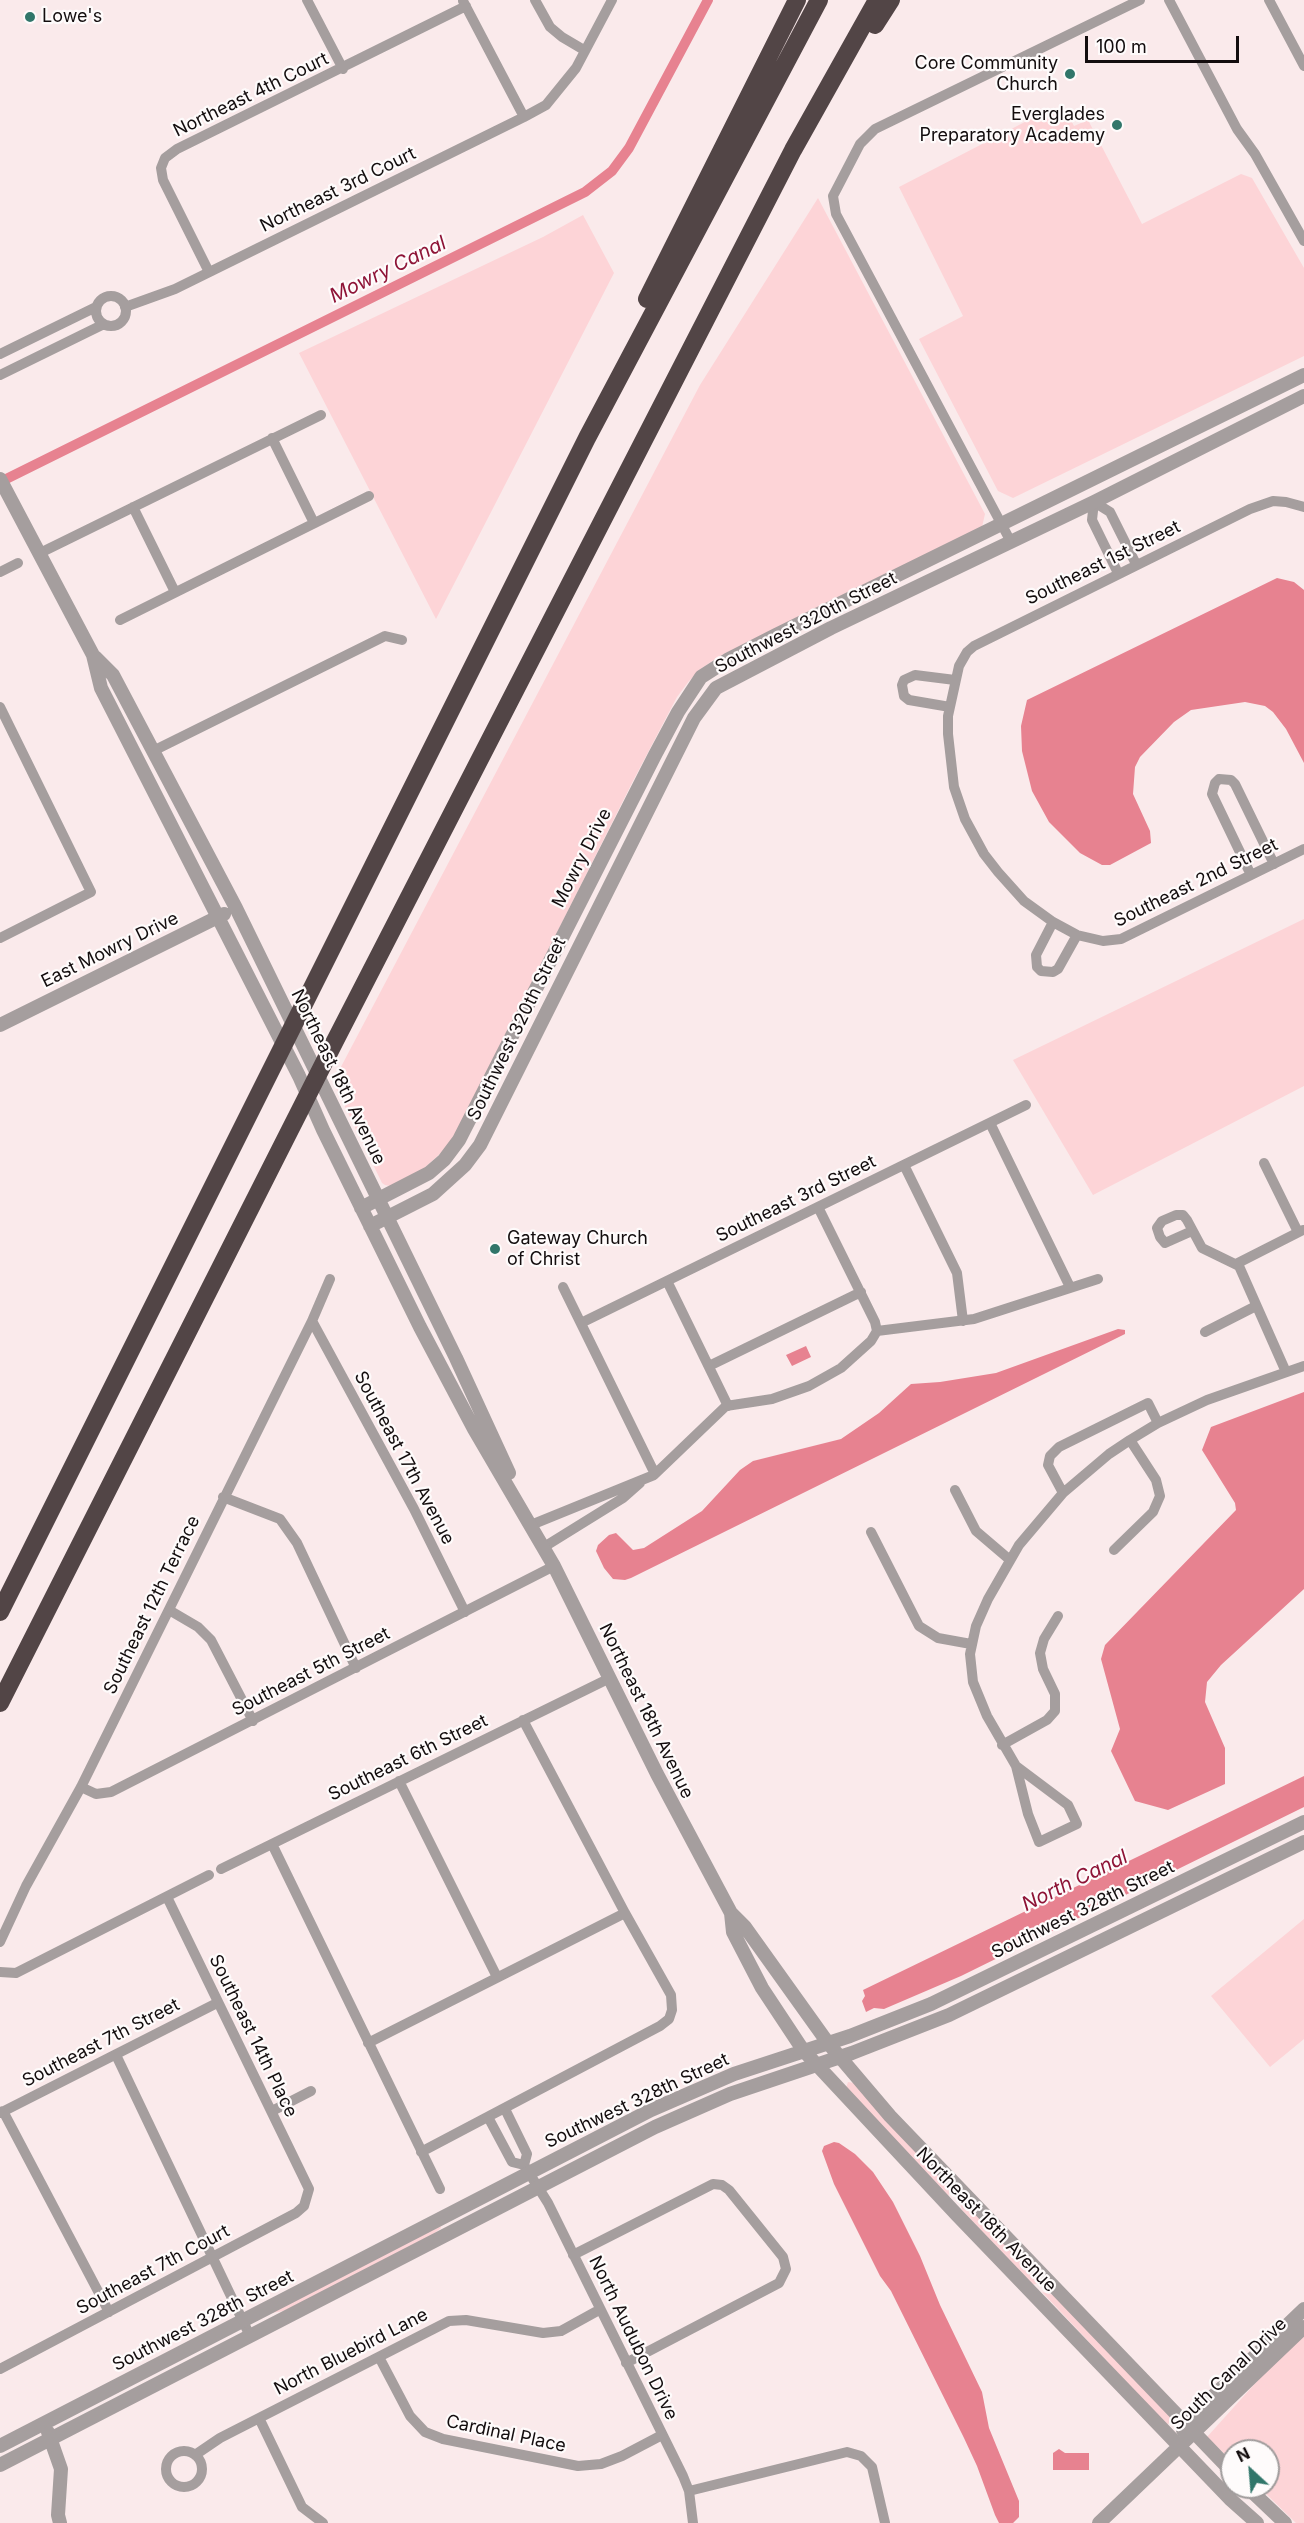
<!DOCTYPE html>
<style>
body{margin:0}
#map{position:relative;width:1304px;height:2523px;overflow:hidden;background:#faeaeb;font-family:Inter,sans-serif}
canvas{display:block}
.north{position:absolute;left:1220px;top:2439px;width:60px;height:60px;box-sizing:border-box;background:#fefbfb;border:2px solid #a09c9c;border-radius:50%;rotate:334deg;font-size:16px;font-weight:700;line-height:24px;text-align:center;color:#130d0e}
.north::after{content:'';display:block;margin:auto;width:21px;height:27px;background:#31766a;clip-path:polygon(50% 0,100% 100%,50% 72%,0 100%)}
.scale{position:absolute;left:1085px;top:36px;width:154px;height:27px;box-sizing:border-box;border:3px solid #130d0e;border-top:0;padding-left:8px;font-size:18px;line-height:21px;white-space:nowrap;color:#130d0e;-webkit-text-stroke:4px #fefbfb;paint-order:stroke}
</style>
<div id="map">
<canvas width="1304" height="2523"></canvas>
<div class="north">N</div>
<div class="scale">100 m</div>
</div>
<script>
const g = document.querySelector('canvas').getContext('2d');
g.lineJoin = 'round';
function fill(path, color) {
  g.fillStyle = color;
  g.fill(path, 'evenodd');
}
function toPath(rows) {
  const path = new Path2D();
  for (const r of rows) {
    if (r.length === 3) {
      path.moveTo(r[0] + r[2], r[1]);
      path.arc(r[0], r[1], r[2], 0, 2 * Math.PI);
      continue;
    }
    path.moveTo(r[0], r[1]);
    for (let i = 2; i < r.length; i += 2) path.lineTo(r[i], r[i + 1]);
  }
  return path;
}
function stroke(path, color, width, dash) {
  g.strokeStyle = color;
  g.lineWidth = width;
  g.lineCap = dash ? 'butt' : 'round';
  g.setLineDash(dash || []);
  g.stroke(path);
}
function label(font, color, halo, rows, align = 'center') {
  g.font = font + ' Inter,sans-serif';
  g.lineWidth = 4.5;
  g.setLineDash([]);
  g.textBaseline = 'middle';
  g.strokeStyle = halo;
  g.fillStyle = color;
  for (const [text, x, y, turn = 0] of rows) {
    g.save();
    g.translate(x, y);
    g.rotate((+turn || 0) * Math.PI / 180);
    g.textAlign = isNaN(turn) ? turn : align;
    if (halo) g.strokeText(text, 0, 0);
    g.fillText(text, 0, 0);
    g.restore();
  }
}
fill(toPath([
 [1048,110,1069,116,1074,126,1088,120,1142,224,1241,174,1252,178,1304,268,1304,356,1013,498,998,491,919,339,963,316,899,187],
 [818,198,985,514,982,527,720,656,702,668,689,681,677,697,633,781,455,1136,443,1151,421,1171,390,1186,385,1185,382,1183,333,1082,700,385],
 [583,215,614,273,436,619,299,353,543,237],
 [1304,919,1304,1086,1093,1195,1013,1060],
 [1304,1919,1304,2039,1270,2067,1211,1996],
 [848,2082,854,2083,951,2187,948,2197,846,2088],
 [958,2195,1042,2282,1032,2285,962,2210],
 [440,2225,441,2228,431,2236,284,2311,271,2313],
 [1042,2292,1053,2295,1174,2419,1167,2425],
 [1304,2329,1304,2523,1296,2523,1259,2487,1268,2487,1268,2451,1232,2451,1232,2461,1207,2437]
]), '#fdd4d7');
fill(toPath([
 [1277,578,1294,582,1304,590,1304,763,1286,729,1273,712,1265,706,1245,702,1191,710,1174,722,1140,757,1135,767,1133,794,1150,831,1151,843,1110,865,1102,865,1080,853,1049,822,1032,791,1022,751,1021,726,1027,700],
 [1118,1329,1125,1330,1125,1334,631,1578,625,1580,613,1579,604,1568,596,1551,598,1545,609,1535,616,1533,633,1550,644,1548,702,1511,740,1470,753,1461,841,1439,879,1413,911,1384,940,1382,996,1373],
 [806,1346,811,1357,792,1366,786,1355],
 [1304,1392,1304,1589,1221,1665,1207,1682,1205,1702,1225,1748,1225,1784,1168,1810,1135,1801,1111,1751,1120,1729,1101,1659,1105,1645,1236,1510,1235,1503,1202,1450,1211,1427],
 [1304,1776,1304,1807,961,1976,884,2009,874,2008,866,2012,862,2001,865,1996,863,1990],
 [834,2142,839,2143,855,2154,873,2172,893,2202,920,2256,940,2305,982,2392,989,2428,1019,2501,1019,2517,1013,2523,999,2523,995,2515,977,2466,964,2438,891,2291,880,2276,834,2184,822,2151,824,2146],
 [1059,2449,1065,2453,1089,2453,1089,2470,1053,2470,1053,2453]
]), '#e78290');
stroke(toPath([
 [0,482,585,192,612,171,629,148,708,0]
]), '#e78290', 10);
stroke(toPath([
 [307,0,343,69],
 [535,0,550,27,562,37,584,50],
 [1169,0,1237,129,1255,154,1304,241],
 [1269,0,1304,66],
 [463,1,524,117],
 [209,272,163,180,161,168,165,158,177,149,466,6],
 [111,311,15],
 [125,307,175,289,524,117,546,105,576,68,612,0],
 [0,354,96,307],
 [0,375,104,324],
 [272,438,314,523],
 [133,507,175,592],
 [1304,507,1286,502,1273,501,1250,509,974,646,967,652,959,666,948,716,948,734,954,787,965,819,984,854,998,872,1024,901,1053,922,1077,935,1103,941,1121,939,1304,849],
 [1011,542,836,214,833,196,860,144,875,129,1140,0],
 [40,553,321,415],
 [0,572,18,563],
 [1118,573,1092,520,1094,502,1110,512,1136,564],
 [120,620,369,496],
 [0,707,91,892,0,938],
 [950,707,909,700,904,696,902,685,904,680,915,675,955,680],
 [153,751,385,636,402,640],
 [1251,875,1212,794,1215,783,1219,779,1231,780,1235,784,1274,864],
 [1053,922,1036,955,1037,967,1041,971,1053,972,1058,969,1077,935],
 [990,1123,1070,1287],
 [1264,1163,1298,1232],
 [904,1165,957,1273,963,1321],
 [818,1207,875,1322,877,1331],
 [1192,1231,1165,1243,1160,1237,1157,1228,1162,1221,1176,1215,1183,1215,1187,1220,1202,1248,1239,1266,1286,1372],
 [1236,1264,1303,1230],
 [667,1281,728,1406],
 [563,1287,655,1474],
 [312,1321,414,1509,465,1612],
 [581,1323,1026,1105],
 [877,1331,974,1319,1098,1279],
 [1205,1332,1256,1306],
 [709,1366,861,1292],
 [955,1490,976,1531,1010,1560],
 [1063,1493,1048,1465,1050,1456,1059,1447,1148,1403,1158,1423],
 [223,1497,280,1519,297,1543,356,1668],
 [531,1525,654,1475,726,1406,772,1399,809,1386,841,1368,871,1341,877,1331],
 [871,1532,919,1626,938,1638,971,1644],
 [544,1547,623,1498,640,1483],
 [1114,1550,1153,1512,1160,1496,1156,1480,1130,1440],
 [169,1610,198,1627,211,1640,253,1721],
 [1002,1745,1047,1720,1055,1711,1055,1694,1043,1669,1040,1653,1044,1639,1058,1616],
 [1016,1766,1068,1805,1077,1824,1039,1842,1028,1814,1016,1766,987,1716,973,1682,970,1654,976,1626,988,1599,1019,1545,1063,1493,1109,1454,1130,1440,1158,1423,1207,1400,1304,1366],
 [399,1781,497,1977],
 [81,1787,96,1794,111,1792,554,1566],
 [272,1844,440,2189],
 [221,1869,610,1678],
 [0,1942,26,1886,81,1787,312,1321,330,1279],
 [0,1972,16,1973,209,1875],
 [368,2043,625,1913],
 [116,2055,250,2336],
 [505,2109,527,2154,524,2165],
 [3,2111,109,2312],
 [272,2111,311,2091],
 [0,2113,217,2003],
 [488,2117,512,2162,524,2165,548,2203,683,2476,689,2491,693,2523],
 [421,2152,660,2026,669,2019,672,2010,671,1995,625,1913,523,1720],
 [573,2255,713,2184,722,2185,729,2190,783,2257,786,2269,779,2283,626,2363],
 [379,2357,410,2416,425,2432,443,2439,578,2466,601,2464,622,2456,662,2435],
 [0,2369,296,2213,304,2206,309,2189,167,1897],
 [259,2418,302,2507,323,2523],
 [184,2469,18],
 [195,2455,220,2438,449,2321,466,2320,543,2333,561,2331,599,2310],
 [689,2491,847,2452,861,2456,872,2467,885,2523]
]), '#a59e9e', 10);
stroke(toPath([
 [0,479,93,655,101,688,299,1076,323,1130,420,1327,474,1429,554,1566,657,1774,731,1913,745,1927,828,2043,890,2116,1232,2472],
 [95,657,113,675,236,908,456,1358,509,1473],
 [0,1025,224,914],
 [361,1208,429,1173,444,1160,459,1140,655,755,678,712,701,677,729,659,776,635,1304,375],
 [370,1226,433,1194,465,1165,480,1145,694,718,716,688,831,628,1094,502,1304,396],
 [731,1913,733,1932,762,1988,803,2050,957,2215,1230,2499,1257,2523],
 [1183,2430,1185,2423,1304,2309],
 [48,2432,61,2469,58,2515,60,2523],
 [0,2446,651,2110,734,2074,850,2036,931,2004,1304,1822],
 [0,2465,655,2127,730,2094,852,2053,949,2015,1304,1842],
 [1247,2487,1285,2523],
 [1099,2523,1304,2327]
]), '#a59e9e', 14);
stroke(toPath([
 [875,25,891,0],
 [647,299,797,0],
 [0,1612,587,438,819,0],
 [0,1703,335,1041,793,150,877,0]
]), '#524546', 18);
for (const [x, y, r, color] of [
 [30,17,6,"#31766a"],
 [1070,74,6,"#31766a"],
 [1117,125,6,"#31766a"],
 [495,1249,6,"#31766a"]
]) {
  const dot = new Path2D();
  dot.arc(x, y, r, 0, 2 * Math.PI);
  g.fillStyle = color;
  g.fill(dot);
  stroke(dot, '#fefbfb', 2);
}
label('18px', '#130d0e', '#fefbfb', [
 ["Lowe's",42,17],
 ["Core Community",1058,64,"right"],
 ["Church",1058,85,"right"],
 ["Everglades",1105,115,"right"],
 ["Preparatory Academy",1105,136,"right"],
 ["Gateway Church",507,1239],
 ["of Christ",507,1260]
], 'left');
label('18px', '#130d0e', '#fefbfb', [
 ["Northeast 4th Court",251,95,-26],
 ["Northeast 3rd Court",338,190,-26],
 ["Southeast 1st Street",1103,563,-26],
 ["Southwest 320th Street",806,623,-27],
 ["Mowry Drive",582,858,-63],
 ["Southeast 2nd Street",1196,883,-26],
 ["East Mowry Drive",110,950,-26],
 ["Southwest 320th Street",517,1029,-64],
 ["Northeast 18th Avenue",338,1077,64],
 ["Southeast 3rd Street",796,1199,-26],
 ["Southeast 17th Avenue",404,1458,62],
 ["Southeast 12th Terrace",152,1605,-64],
 ["Southeast 5th Street",311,1672,-27],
 ["Northeast 18th Avenue",646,1711,64],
 ["Southeast 6th Street",408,1758,-26],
 ["Southwest 328th Street",1083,1910,-26],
 ["Southeast 14th Place",253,2036,64],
 ["Southeast 7th Street",101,2043,-27],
 ["Southwest 328th Street",637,2101,-25],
 ["Northeast 18th Avenue",986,2220,46],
 ["Southeast 7th Court",153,2270,-28],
 ["Southwest 328th Street",203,2321,-27],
 ["North Audubon Drive",633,2338,64],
 ["North Bluebird Lane",351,2352,-27],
 ["South Canal Drive",1229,2374,-44],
 ["Cardinal Place",506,2434,12]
]);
label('italic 20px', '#8e1437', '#fefbfb', [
 ["Mowry Canal",388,270,-26],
 ["North Canal",1075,1881,-26]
]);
</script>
